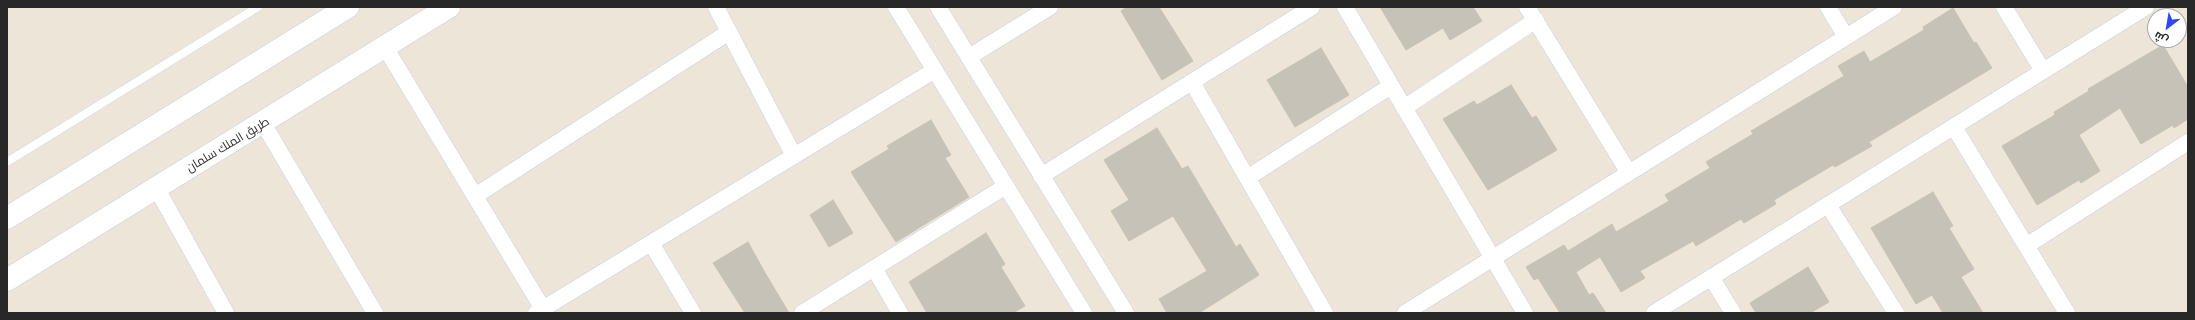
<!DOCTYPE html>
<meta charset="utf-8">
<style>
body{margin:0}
#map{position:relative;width:2195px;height:320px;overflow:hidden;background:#ece5d8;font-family:"Fira Sans Condensed",Cairo,sans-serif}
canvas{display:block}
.frame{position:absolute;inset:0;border:8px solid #282828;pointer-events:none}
.north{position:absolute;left:2147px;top:8px;width:40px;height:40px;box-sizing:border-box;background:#fff;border:1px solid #a9a9a9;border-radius:50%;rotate:211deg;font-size:11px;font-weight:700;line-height:16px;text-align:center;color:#282828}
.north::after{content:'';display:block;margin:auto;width:14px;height:18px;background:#3245ff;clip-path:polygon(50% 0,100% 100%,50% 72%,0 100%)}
</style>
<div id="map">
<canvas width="2195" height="320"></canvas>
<div class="frame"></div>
<div class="north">ش</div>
</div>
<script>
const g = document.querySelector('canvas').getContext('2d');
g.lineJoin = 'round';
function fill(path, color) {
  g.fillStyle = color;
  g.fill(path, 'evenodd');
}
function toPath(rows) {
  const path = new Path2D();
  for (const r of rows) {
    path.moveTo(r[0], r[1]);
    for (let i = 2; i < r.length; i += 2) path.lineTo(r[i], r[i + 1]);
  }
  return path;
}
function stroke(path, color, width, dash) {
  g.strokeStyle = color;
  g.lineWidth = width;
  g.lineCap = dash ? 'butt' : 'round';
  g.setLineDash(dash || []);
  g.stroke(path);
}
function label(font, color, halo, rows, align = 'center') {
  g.font = font + ' "Fira Sans Condensed",Cairo,sans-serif';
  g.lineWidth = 3;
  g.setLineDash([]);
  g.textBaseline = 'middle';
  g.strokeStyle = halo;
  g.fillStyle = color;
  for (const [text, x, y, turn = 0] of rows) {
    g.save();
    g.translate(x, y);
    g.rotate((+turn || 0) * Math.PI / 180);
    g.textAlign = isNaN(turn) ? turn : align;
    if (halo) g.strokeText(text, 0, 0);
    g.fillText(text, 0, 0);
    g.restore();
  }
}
const building = toPath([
 [1127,7,1159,7,1193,61,1162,80,1121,11,1127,7],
 [1380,7,1473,7,1482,21,1450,40,1443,28,1406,50,1380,7],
 [1953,8,1974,43,1976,42,1992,68,1869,142,1872,146,1835,167,1833,165,1774,200,1776,204,1744,223,1741,219,1696,246,1693,241,1640,271,1645,278,1621,292,1600,257,1576,272,1589,295,1593,293,1606,313,1560,313,1538,278,1534,280,1526,267,1564,245,1568,251,1612,224,1616,232,1669,201,1665,195,1710,168,1706,162,1753,134,1751,131,1844,76,1838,66,1864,51,1870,62,1924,30,1923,27,1953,8],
 [2163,45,2188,87,2188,119,2174,128,2173,125,2141,144,2120,108,2079,135,2100,171,2081,183,2079,180,2037,205,2002,146,2055,115,2054,112,2089,91,2088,89,2163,45],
 [1321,48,1349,95,1295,127,1267,80,1321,48],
 [1511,85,1532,118,1536,116,1557,150,1488,190,1443,119,1474,101,1477,105,1511,85],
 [931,120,951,155,945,158,969,197,896,242,851,172,889,149,887,146,931,120],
 [1157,128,1182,169,1188,166,1236,247,1240,244,1259,275,1199,313,1167,313,1159,299,1207,271,1173,216,1129,241,1111,211,1129,200,1104,160,1157,128],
 [1933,192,1953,226,1949,228,1974,269,1961,277,1983,313,1943,313,1932,295,1916,304,1871,228,1933,192],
 [833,200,853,233,829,247,810,215,833,200],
 [986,233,1005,264,1001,267,1025,306,1013,313,927,313,909,282,986,233],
 [748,242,764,271,789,313,745,313,713,263,748,242],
 [1808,267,1829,302,1810,313,1756,313,1750,303,1808,267]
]);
fill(building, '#c7c2b8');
stroke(building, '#c8c2b2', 1);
const lane = toPath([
 [7,162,258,7]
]);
const street = toPath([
 [716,7,794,156],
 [896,7,1084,313],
 [938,7,1126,313],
 [1345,7,1525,313],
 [1527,7,1629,173],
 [1828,7,1846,37],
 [2004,7,2043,71],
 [385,47,543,309],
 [969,57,1050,7],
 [1192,82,1325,313],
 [1404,108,1536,20],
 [263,123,375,313],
 [1954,127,2067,313],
 [1041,176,1312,7],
 [1247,178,1391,86],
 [157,189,226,313],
 [475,196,729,32],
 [1828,205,1896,313],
 [651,243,693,313],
 [2026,246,2188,142],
 [874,268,900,313],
 [1711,277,1733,313],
 [536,313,935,70],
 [802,313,1006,186],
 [1405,313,1894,7],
 [1654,313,2146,7]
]);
const secondary = toPath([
 [7,218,348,7],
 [7,280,449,7]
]);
stroke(lane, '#cdcfe3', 9);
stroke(street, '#cdcfe3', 17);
stroke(secondary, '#cdcfe3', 23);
stroke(lane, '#fff', 8);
stroke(street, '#fff', 16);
stroke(secondary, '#fff', 22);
label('12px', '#282828', '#fff', [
 ["طريق الملك سلمان",228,145,-31]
]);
</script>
